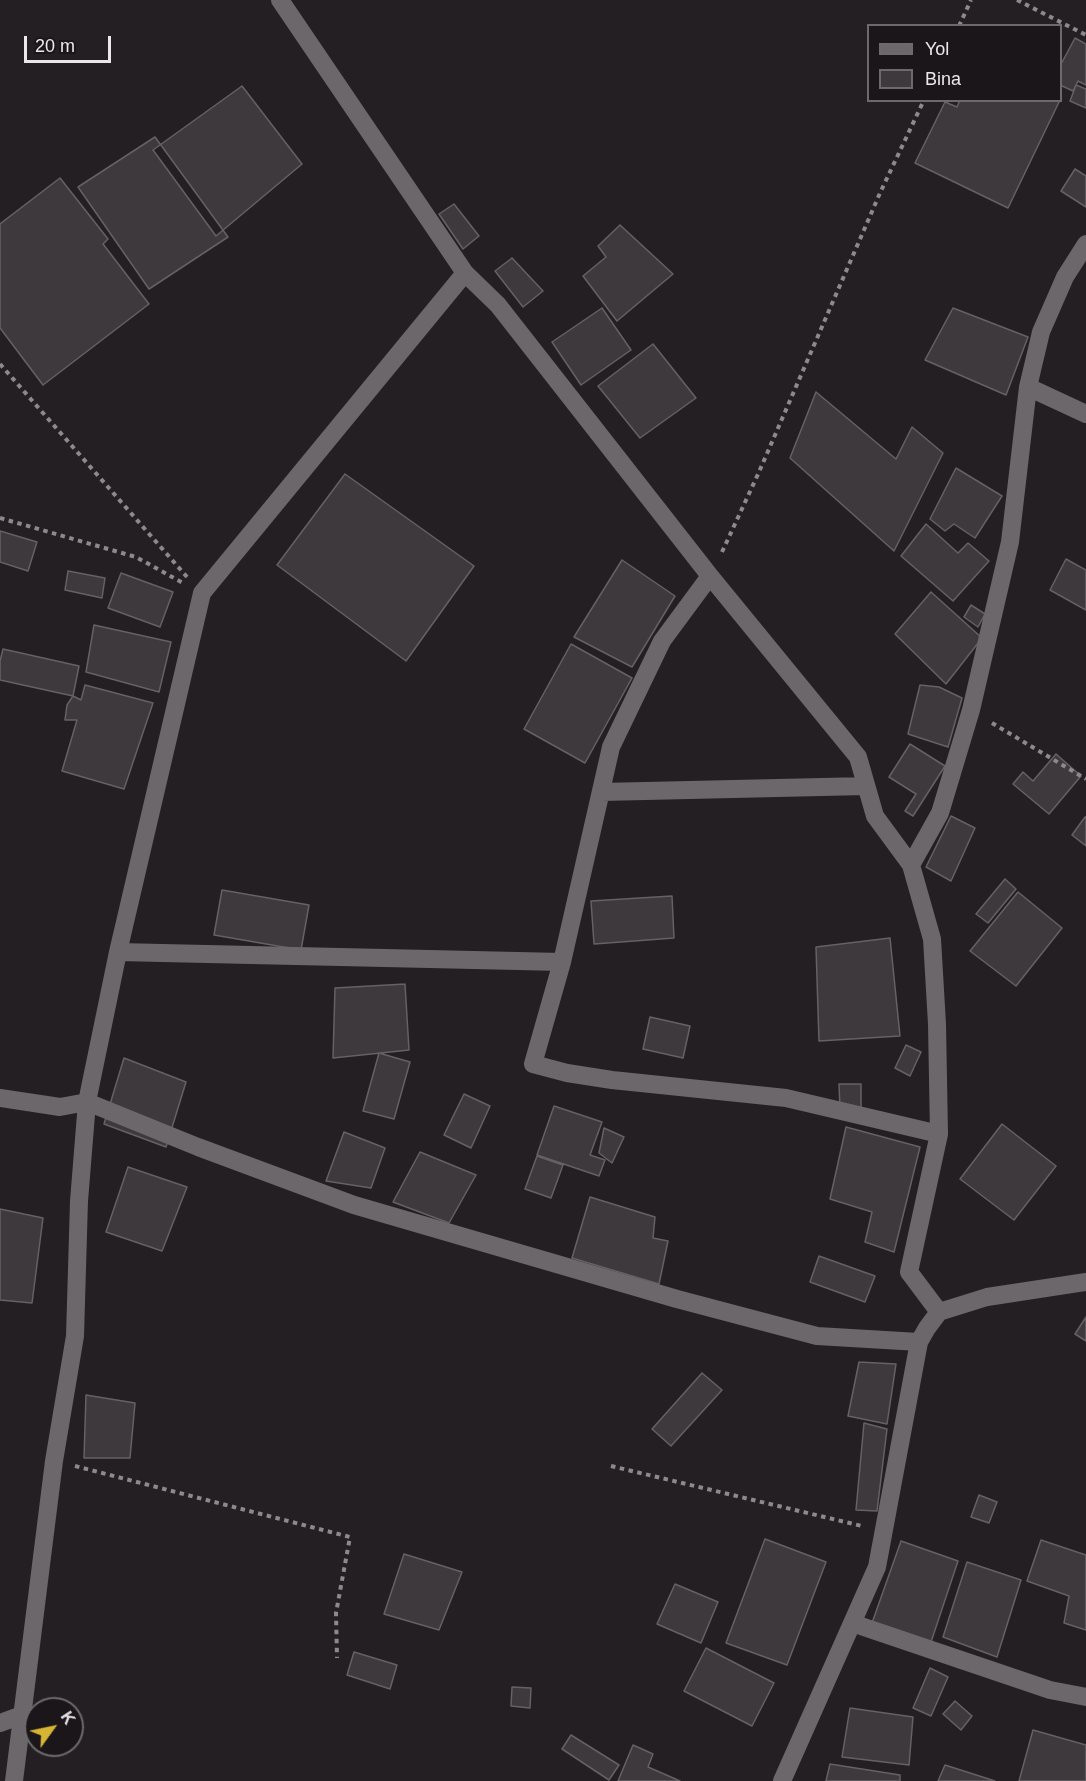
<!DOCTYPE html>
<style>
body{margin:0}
#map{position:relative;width:1086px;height:1781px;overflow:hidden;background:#231f23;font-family:Helvetica,sans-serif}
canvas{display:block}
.legend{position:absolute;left:867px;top:24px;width:195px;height:78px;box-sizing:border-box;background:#1a161a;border:2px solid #6d6a6d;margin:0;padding:8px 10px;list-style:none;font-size:18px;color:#eae8ea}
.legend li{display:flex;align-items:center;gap:12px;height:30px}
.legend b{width:30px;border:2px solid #6d6a6d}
.north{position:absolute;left:24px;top:1697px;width:60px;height:60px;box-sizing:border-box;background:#1a161a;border:2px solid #6d6a6d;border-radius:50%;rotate:57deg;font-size:16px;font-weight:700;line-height:24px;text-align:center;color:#eae8ea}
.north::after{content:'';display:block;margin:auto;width:21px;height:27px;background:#d6b534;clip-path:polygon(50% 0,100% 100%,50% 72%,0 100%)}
.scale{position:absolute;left:24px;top:36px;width:87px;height:27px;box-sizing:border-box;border:3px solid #eae8ea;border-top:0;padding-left:8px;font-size:18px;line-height:21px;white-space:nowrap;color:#eae8ea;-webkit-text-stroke:4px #1a161a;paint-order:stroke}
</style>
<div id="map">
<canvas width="1086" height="1781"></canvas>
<ul class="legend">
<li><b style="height:8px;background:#6b676b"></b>Yol</li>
<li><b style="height:16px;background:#3d393d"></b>Bina</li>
</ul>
<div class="north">K</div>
<div class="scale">20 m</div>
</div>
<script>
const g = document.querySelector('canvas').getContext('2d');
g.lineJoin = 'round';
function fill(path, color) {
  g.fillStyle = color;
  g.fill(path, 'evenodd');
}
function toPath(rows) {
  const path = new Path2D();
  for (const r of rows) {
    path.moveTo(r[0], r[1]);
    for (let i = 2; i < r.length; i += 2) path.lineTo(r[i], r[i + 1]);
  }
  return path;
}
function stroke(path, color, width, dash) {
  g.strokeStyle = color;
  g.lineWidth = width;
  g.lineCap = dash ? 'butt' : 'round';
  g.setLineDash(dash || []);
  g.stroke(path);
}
const building = toPath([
 [1075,38,1086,44,1086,85,1078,81,1073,91,1060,85,1060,66,1075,38],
 [1076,85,1086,89,1086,108,1070,101,1076,85],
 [242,86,302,164,216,236,153,150,242,86],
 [960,100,1060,100,1008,208,915,163,945,102,957,107,960,100],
 [155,137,228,237,149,289,78,187,155,137],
 [1075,169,1086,176,1086,207,1061,191,1075,169],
 [60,178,108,239,103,244,149,304,43,385,0,328,0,224,60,178],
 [454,204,479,236,463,249,439,214,454,204],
 [620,225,673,274,617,321,583,276,606,257,598,246,620,225],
 [512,258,543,291,523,307,495,271,512,258],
 [602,308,631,350,581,385,552,342,602,308],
 [953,308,1028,337,1006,395,925,360,953,308],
 [653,344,696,398,640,438,598,386,653,344],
 [816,392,896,459,912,427,943,453,894,551,790,458,816,392],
 [956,468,1002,496,975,538,954,524,945,531,930,519,956,468],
 [345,474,474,566,406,661,277,565,345,474],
 [926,524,958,553,968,543,989,561,953,601,901,556,926,524],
 [0,531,37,542,28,571,0,562,0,531],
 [1066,559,1086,570,1086,610,1050,590,1066,559],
 [622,560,675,596,632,667,574,637,622,560],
 [68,571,105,578,102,598,65,590,68,571],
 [121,573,173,592,160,627,108,608,121,573],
 [931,592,982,638,946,684,895,634,931,592],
 [971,605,985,614,978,627,964,617,971,605],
 [94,625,171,642,159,692,86,672,94,625],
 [571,644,632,678,585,763,524,729,571,644],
 [3,649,79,666,73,696,0,680,0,661,3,649],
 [85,685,153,703,124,789,62,771,77,720,65,720,67,705,73,696,81,700,85,685],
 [920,685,939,687,962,698,948,747,908,734,920,685],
 [910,744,945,766,913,816,905,811,916,794,889,777,910,744],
 [1056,754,1081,776,1049,814,1013,784,1023,772,1033,781,1056,754],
 [951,816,975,828,951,881,926,867,951,816],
 [1085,817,1086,817,1086,846,1072,835,1085,817],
 [1005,879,1016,889,988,923,976,914,1005,879],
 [222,890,309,905,301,950,214,935,222,890],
 [1018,892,1062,928,1016,986,970,951,1018,892],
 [672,896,674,938,594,944,591,901,672,896],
 [890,938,900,1036,819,1041,816,947,890,938],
 [405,984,409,1050,333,1058,335,988,405,984],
 [650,1017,690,1026,683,1058,643,1049,650,1017],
 [906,1045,921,1052,910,1076,895,1068,906,1045],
 [379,1053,410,1062,394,1119,363,1111,379,1053],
 [124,1058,186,1082,166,1147,104,1124,124,1058],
 [839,1084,861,1084,861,1107,840,1108,839,1084],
 [464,1094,490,1106,471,1148,444,1135,464,1094],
 [554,1106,602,1122,590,1155,605,1160,599,1176,537,1155,554,1106],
 [1002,1124,1056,1166,1014,1220,960,1179,1002,1124],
 [846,1127,920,1147,894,1252,865,1242,872,1212,830,1199,846,1127],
 [604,1128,624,1137,612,1163,599,1153,604,1128],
 [344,1132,385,1148,371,1188,326,1181,344,1132],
 [420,1152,476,1175,449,1223,393,1202,420,1152],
 [537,1156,563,1165,551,1198,525,1189,537,1156],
 [128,1167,187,1187,162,1251,106,1232,128,1167],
 [590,1197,655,1217,653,1238,668,1241,659,1284,572,1258,590,1197],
 [0,1209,43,1218,32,1303,0,1300,0,1209],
 [819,1256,875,1276,865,1302,810,1282,819,1256],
 [1086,1317,1086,1341,1075,1334,1086,1317],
 [859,1362,896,1364,887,1424,848,1416,859,1362],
 [702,1373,722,1390,671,1446,652,1429,702,1373],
 [86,1395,135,1403,130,1458,84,1458,86,1395],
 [864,1423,887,1429,877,1511,856,1510,864,1423],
 [979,1495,997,1502,989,1523,971,1517,979,1495],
 [765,1539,826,1562,787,1665,726,1643,765,1539],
 [1041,1540,1086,1555,1086,1630,1064,1623,1069,1596,1027,1581,1041,1540],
 [901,1541,958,1561,931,1642,872,1623,901,1541],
 [404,1554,462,1572,439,1630,384,1614,404,1554],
 [967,1562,1021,1580,997,1657,943,1637,967,1562],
 [675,1584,718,1602,701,1643,657,1624,675,1584],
 [706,1648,774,1683,752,1726,684,1691,706,1648],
 [354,1652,397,1665,390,1689,347,1675,354,1652],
 [930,1668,948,1677,931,1716,913,1708,930,1668],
 [512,1687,531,1688,530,1708,511,1706,512,1687],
 [955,1701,972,1716,961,1730,943,1714,955,1701],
 [850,1708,913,1717,909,1765,842,1757,850,1708],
 [1033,1730,1086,1745,1086,1781,1019,1781,1033,1730],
 [571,1735,619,1765,609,1780,562,1749,571,1735],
 [633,1745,653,1754,648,1767,680,1781,618,1781,633,1745],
 [830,1764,900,1775,900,1781,826,1781,830,1764],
 [945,1765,995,1781,938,1781,945,1765]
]);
fill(building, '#3d393d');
stroke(building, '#656165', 1.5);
stroke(toPath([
 [1017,0,1086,35],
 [959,26,971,0],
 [0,364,187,577],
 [0,518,136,557,183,583],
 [722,552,759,472,880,193,924,100],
 [992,723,1086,779],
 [75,1466,350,1537,336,1613,337,1658],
 [611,1466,862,1526]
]), '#8d8a8d', 4, [4.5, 4.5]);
stroke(toPath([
 [280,0,465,273,498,305,710,576,858,757,875,816,911,865,932,939,937,1024,939,1134,909,1272,939,1312],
 [1028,387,1086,414],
 [710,576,662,641,611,747,562,962,533,1064,567,1073,612,1080,786,1098,939,1134],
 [601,792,866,786],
 [911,865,940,813,971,710,1010,542,1028,387,1041,332,1065,277,1086,244],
 [118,952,562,962],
 [0,1098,60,1107,87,1102,198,1147,354,1205,677,1299,817,1336,919,1342],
 [852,1623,1050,1690,1086,1697],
 [0,1723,22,1715],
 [14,1781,54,1461,75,1336,79,1201,87,1102,118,952,202,593,465,273],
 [782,1781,877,1567,919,1342,927,1328,939,1312,987,1297,1086,1282]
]), '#6b676b', 18);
</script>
